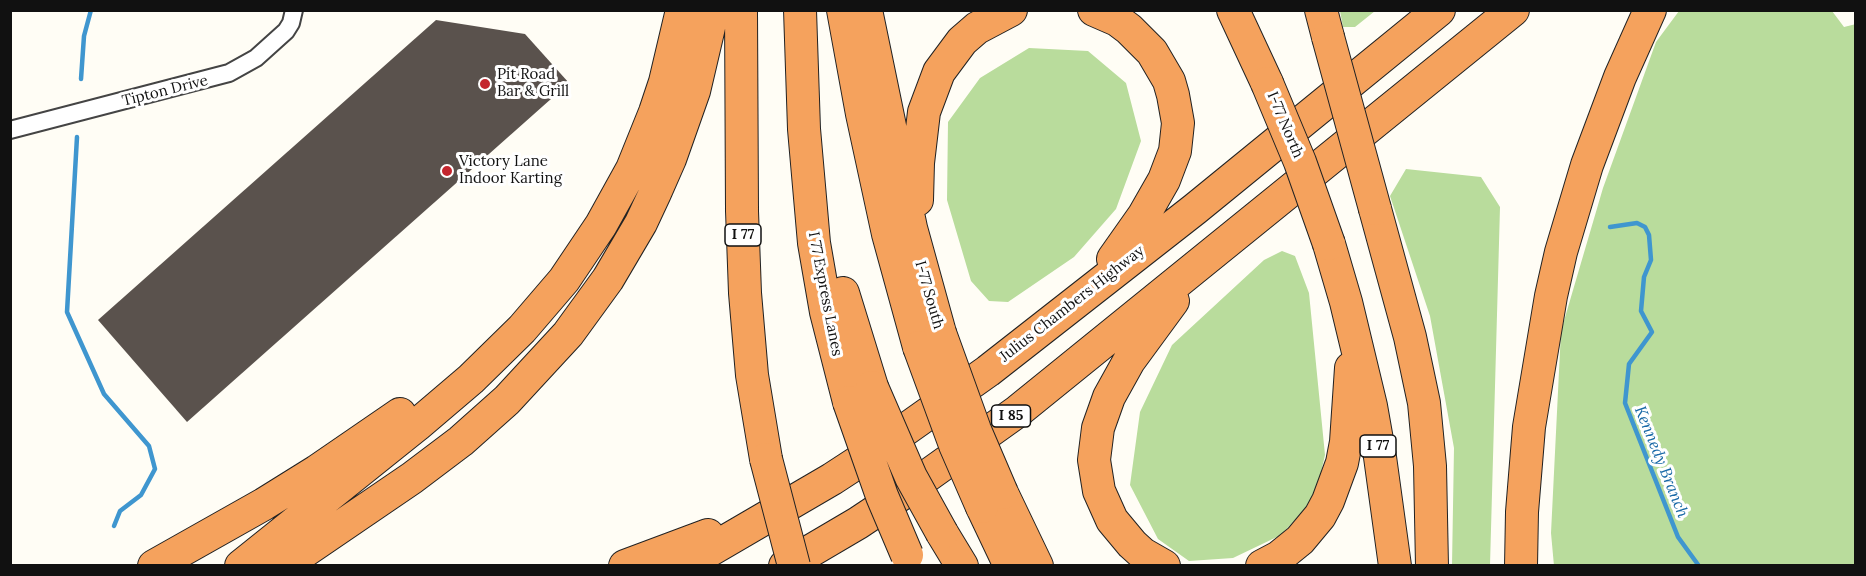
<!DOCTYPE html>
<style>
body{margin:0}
#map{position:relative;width:1866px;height:576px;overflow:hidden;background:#fffdf5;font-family:Lora,serif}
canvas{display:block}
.frame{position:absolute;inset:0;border:12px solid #111;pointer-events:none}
</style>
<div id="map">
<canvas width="1866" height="576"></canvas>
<div class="frame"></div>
</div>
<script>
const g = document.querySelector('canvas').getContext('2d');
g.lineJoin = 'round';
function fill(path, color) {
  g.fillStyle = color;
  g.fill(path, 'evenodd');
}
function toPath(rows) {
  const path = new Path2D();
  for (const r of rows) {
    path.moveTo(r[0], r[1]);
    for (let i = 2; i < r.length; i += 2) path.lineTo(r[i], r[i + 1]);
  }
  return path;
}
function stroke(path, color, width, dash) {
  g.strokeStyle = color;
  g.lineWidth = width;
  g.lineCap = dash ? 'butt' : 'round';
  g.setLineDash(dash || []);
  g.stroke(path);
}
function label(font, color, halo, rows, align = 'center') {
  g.font = font + ' Lora,serif';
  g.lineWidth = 6;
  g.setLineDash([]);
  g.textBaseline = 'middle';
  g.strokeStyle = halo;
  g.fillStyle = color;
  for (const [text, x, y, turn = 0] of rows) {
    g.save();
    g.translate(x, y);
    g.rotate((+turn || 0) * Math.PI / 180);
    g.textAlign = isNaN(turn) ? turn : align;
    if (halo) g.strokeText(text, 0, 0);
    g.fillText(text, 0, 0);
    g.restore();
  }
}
fill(toPath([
 [1340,11,1340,10,1375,11,1355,27,1343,27],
 [1679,11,1832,11,1844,27,1856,24,1855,565,1554,566,1551,533,1561,331,1603,188,1656,42],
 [1029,48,1088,51,1126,83,1141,141,1116,209,1074,257,1008,302,989,301,971,281,947,200,948,122,980,78],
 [1406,169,1481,177,1500,207,1490,565,1452,565,1454,448,1430,316,1390,196],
 [1282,251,1295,256,1309,293,1325,455,1315,498,1281,535,1233,558,1189,561,1158,539,1130,485,1140,412,1172,345,1264,260]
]), '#b9dc9c');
stroke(toPath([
 [81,79,84,36,91,10],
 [77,137,67,312,104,394,149,446,155,469,141,495,120,511,114,526],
 [1610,227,1637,223,1645,227,1649,235,1651,260,1644,277,1641,311,1652,332,1629,364,1625,403,1678,537,1699,566]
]), '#3f96cf', 4.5);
fill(toPath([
 [436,20,525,34,569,83,187,422,98,320]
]), '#5a524d');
const street = toPath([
 [10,130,229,73,256,58,286,31,291,23,294,10]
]);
const highway = toPath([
 [741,10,742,211,745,293,752,375,766,459],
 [800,10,804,129,814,243,826,312,849,402],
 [843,10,862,114,888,234,919,347],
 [866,10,911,228,940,333],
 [1094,10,1117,20,1129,29,1152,52,1169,81,1173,95,1178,123,1175,151,1164,180,1144,215,1113,259],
 [1233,10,1267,83],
 [1321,10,1328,37],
 [917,200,918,163,924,112,939,72,962,41,977,28,1011,10],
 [1375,209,1410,337,1424,403,1430,466,1432,566],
 [1329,244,1346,302,1371,406,1380,457,1395,566],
 [843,293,872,387],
 [1002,493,1037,566],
 [982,507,1010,566],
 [942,533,962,566],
 [154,566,264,504,317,471,400,414],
 [241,566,417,425,471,379,522,329,564,280,601,225,632,169,655,112,665,82,682,10],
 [283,566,412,478,461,441,507,400,568,334,608,279,641,223,655,193,670,159,694,91,713,10],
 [625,566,708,535],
 [683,566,832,479,878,449,988,371,1195,209,1439,10],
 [785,566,858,523,906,491,1018,411,1513,10],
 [1164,566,1143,554,1132,544,1112,520,1099,491,1094,460,1098,428,1109,397,1129,361,1173,301],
 [1262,566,1279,557,1300,540,1320,516,1328,501,1342,463,1346,442,1351,368],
 [1521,566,1522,512,1529,427,1551,296,1561,252,1587,165,1620,77,1650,10]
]);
stroke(street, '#444', 20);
stroke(highway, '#222', 34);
stroke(street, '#fff', 16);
stroke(highway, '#f5a25d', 32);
const highwayBridge = toPath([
 [1328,37,1375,209],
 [1267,83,1300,162,1329,244],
 [940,333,975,430,1002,493],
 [919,347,955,445,982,507],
 [872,387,911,477,942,533],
 [849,402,882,496,907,555],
 [766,459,794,566]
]);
stroke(highwayBridge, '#222', 34, []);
stroke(highwayBridge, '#f5a25d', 32);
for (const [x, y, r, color] of [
 [485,84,6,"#c4262e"],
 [447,171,6,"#c4262e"]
]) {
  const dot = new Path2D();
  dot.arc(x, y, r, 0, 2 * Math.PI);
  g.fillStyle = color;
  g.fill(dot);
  stroke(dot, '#fff', 2);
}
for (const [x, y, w] of [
 [743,235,36],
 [1011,416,39],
 [1378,446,36]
]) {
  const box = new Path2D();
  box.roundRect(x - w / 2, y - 11, w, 22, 4.5);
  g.fillStyle = '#fff';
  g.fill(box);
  stroke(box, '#111', 1.5);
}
label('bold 14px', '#111', null, [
 ["I 77",743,235],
 ["I 85",1011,416],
 ["I 77",1378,446]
]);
label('15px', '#111', '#fff', [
 ["Pit Road",497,75],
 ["Bar & Grill",497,92],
 ["Victory Lane",459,162],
 ["Indoor Karting",459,179]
], 'left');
label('15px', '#111', '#fff', [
 ["Tipton Drive",165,91,-14],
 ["I-77 North",1285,125,67],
 ["I 77 Express Lanes",825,294,79],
 ["I-77 South",929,295,74],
 ["Julius Chambers Highway",1072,304,-38]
]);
label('italic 16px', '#1768a6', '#fff', [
 ["Kennedy Branch",1661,462,68]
]);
</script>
